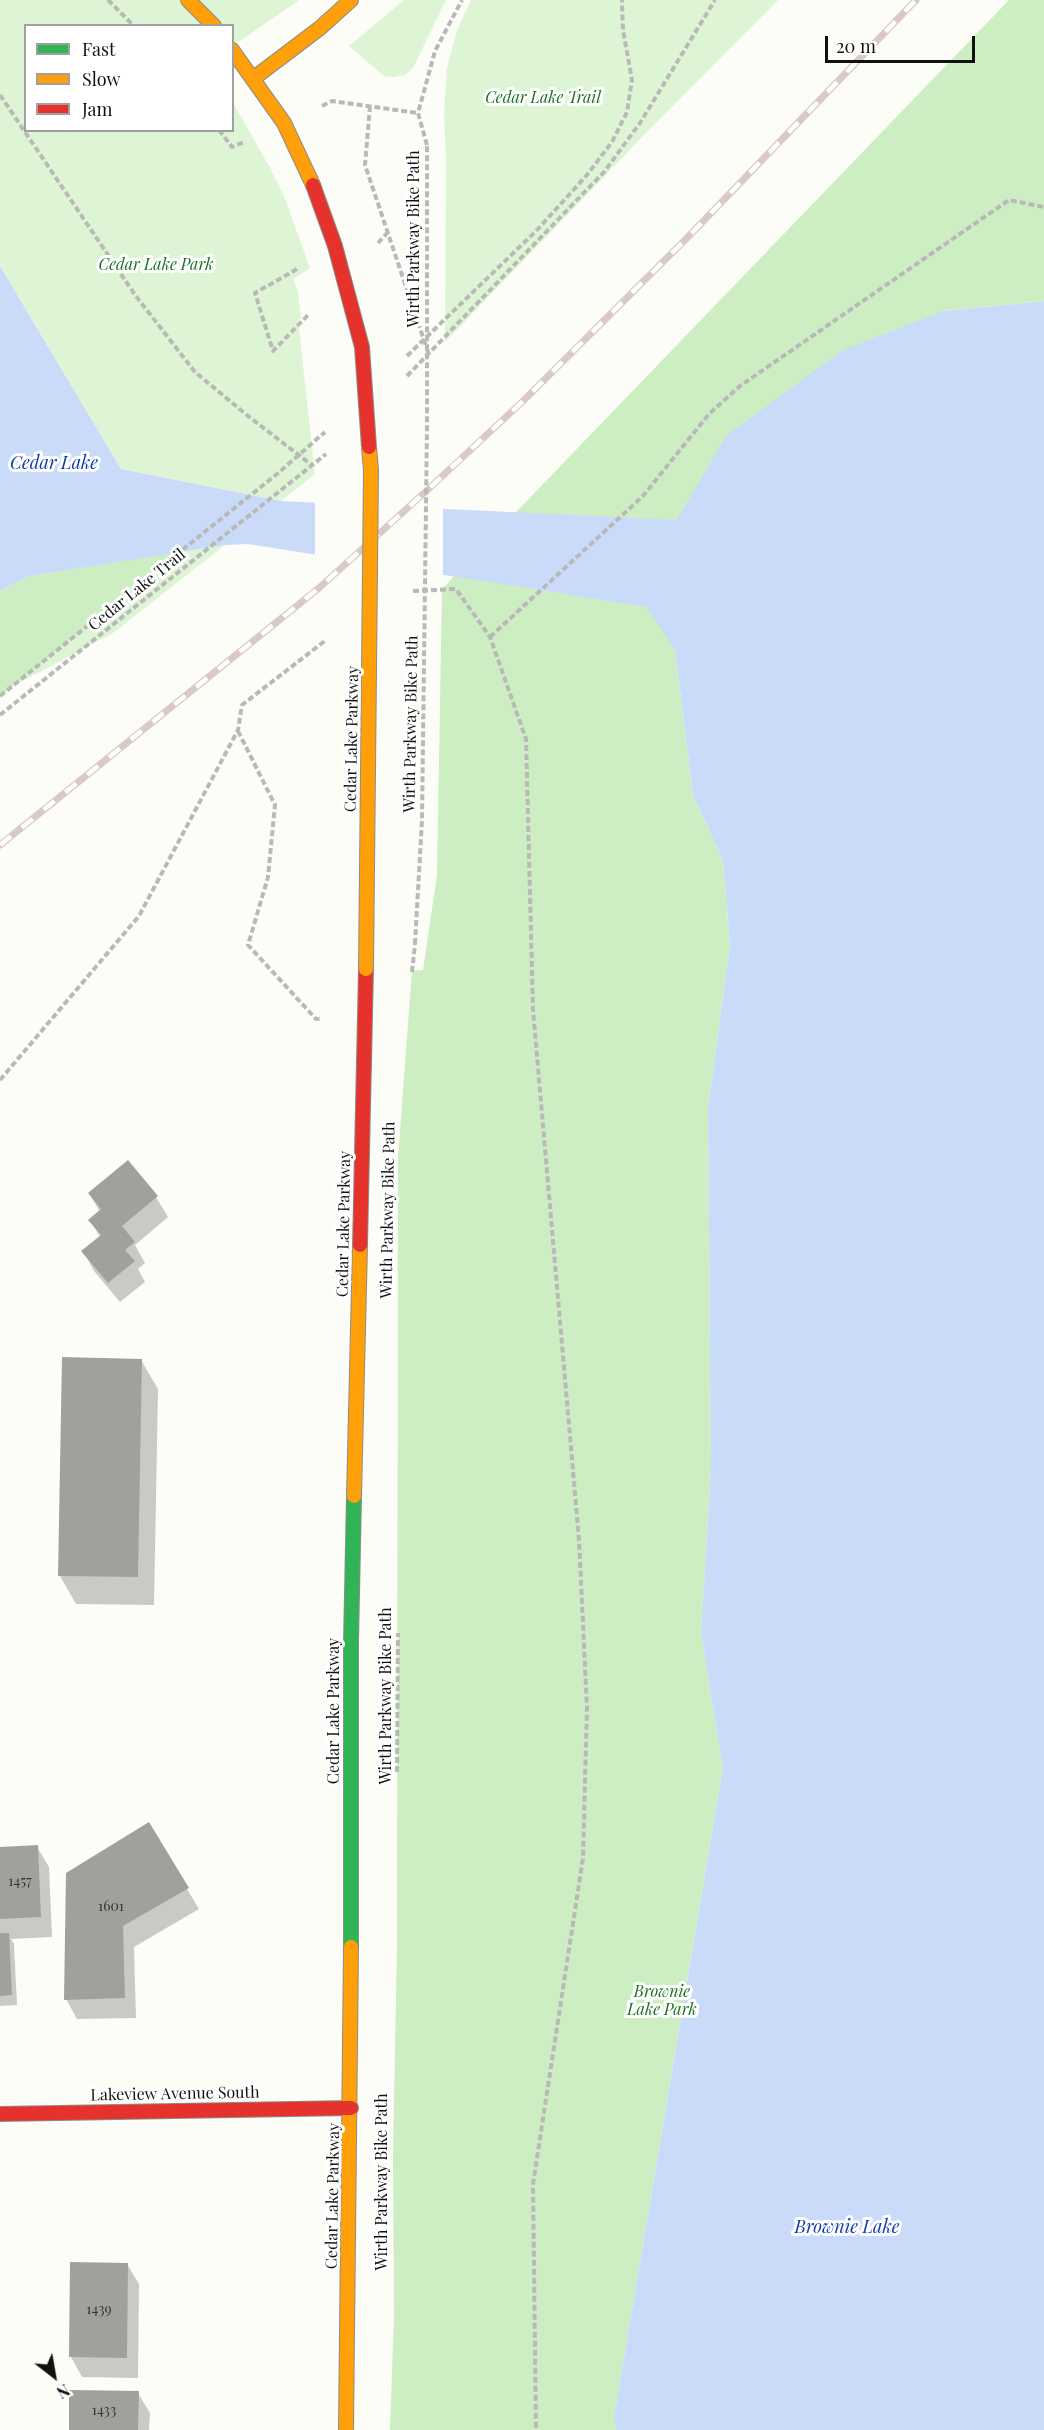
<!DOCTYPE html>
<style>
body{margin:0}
#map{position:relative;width:1044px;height:2430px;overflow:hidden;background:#fcfdf7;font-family:"Playfair Display",serif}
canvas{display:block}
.legend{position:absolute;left:24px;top:24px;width:210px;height:108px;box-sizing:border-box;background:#fff;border:2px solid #a0a0a0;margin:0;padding:8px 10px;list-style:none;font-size:18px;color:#111}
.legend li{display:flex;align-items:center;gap:12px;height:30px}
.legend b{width:30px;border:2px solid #a0a0a0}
.north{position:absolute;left:24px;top:2346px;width:60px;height:60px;-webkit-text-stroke:4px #fff;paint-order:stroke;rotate:149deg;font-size:16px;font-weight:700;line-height:24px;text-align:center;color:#111}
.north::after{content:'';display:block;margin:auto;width:21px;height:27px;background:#111;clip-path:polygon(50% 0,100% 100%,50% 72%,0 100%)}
.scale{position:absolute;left:825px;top:36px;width:150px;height:27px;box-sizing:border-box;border:3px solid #111;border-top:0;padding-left:8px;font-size:18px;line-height:21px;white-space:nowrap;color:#111;-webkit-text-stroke:4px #fff;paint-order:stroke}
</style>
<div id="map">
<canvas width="1044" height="2430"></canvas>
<ul class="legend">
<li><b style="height:8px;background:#30b455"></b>Fast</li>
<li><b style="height:8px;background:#ff9f0a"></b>Slow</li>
<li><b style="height:8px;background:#e5322d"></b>Jam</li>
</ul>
<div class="north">N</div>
<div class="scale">20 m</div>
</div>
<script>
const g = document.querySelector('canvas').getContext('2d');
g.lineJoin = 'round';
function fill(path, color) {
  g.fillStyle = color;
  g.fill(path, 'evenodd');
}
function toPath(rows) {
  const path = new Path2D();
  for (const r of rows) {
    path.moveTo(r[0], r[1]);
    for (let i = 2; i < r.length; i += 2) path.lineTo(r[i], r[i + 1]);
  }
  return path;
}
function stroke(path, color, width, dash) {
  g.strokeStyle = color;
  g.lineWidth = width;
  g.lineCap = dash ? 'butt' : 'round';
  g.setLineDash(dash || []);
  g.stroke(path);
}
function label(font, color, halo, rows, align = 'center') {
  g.font = font + ' "Playfair Display",serif';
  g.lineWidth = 6;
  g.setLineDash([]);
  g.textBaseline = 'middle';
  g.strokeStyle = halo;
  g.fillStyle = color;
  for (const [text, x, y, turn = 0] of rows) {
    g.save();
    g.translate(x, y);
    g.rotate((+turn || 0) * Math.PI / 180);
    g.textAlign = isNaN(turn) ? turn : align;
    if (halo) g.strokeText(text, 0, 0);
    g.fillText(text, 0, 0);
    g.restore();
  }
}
fill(toPath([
 [0,0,299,0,233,46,232,26,26,26,26,130,232,130,233,103,269,166,284,196,310,268,293,279,298,291,301,318,298,320,315,474,281,501,121,469,0,266],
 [404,0,446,0,413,68,405,75,394,77,384,76,349,46],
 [471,0,778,0,646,133,445,342,446,159,444,112,447,68,457,30],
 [225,545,113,633,0,693,0,591,30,576]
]), '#def5d5');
fill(toPath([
 [1009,0,1044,0,1044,301,944,311,675,650,693,795,723,861,730,945,708,1108,711,1469,701,1633,723,1768,614,2416,616,2430,390,2430,394,2315,393,2154,397,1947,398,1158,412,971,423,970,437,875,442,589],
 [172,553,125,595,0,696,0,591,30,576]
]), '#cceec2');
fill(toPath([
 [0,266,121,469,281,501,677,520,726,436,843,350,944,311,1044,301,1044,2430,616,2430,614,2416,723,1768,701,1633,711,1469,708,1108,730,945,723,861,693,795,675,650,647,607,248,544,225,545,30,576,0,591]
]), '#cadbfa');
fill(toPath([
 [315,500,443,506,443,578,315,558]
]), '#fcfdf7');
fill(toPath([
 [89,1193,156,1197,168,1217,135,1245,145,1263,138,1269,145,1282,120,1302,94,1271,83,1251,100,1237,90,1220,100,1212],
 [141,1360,158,1389,154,1605,76,1604,60,1576],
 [148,1824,199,1909,134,1947,136,2018,77,2019,66,1999],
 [37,1847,49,1867,52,1937,11,1939,14,1944,17,2005,0,2006,0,1849],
 [127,2264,139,2284,138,2378,82,2377,71,2357],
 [138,2393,150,2413,149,2430,70,2430]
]), '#0003');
fill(toPath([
 [128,1160,158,1196,122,1226,135,1242,125,1250,135,1261,108,1283,81,1251,101,1235,88,1220,101,1209,88,1193],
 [62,1357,142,1359,138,1577,58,1576],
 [149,1822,189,1888,123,1926,125,1998,64,2000,66,1873],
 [38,1845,41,1917,0,1919,0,1847],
 [0,1933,9,1933,12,1995,0,1996],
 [70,2262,128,2263,127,2358,69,2357],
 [69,2390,139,2391,138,2430,69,2430]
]), '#a1a09c');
const fast = toPath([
 [351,1947,351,1642,354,1496]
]);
const slow = toPath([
 [188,0,214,26],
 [232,50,284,123,313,185],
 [254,78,320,28,351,0],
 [354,1496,360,1245],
 [346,2430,351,1947]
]);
const jam = toPath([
 [360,1245,366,969],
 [0,2114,351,2108]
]);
stroke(fast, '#8d8e8b', 16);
stroke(slow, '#8d8e8b', 16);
stroke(jam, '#8d8e8b', 16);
stroke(toPath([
 [108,0,134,26],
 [0,95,135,295,195,372,248,416,313,466],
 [322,106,332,101,418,113],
 [370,106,365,165,429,355],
 [219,130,232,147,244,142],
 [427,145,418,113,435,51,462,0],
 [378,243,388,232],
 [297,269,255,293,273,351,308,315],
 [407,356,537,230,587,175,612,142,627,112,632,80,623,30,622,0],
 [407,376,604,172,640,123,715,0],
 [413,591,456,589,490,637,526,739,533,1010,579,1540,587,1708,583,1858,533,2184,536,2430],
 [490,637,643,496,709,414,740,386,1009,200,1044,207],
 [0,696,277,474,325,432],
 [0,715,326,454],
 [238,731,275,805,268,877,248,945,316,1019,321,1019],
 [412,972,415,944],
 [0,1080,139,916,238,730,242,705,326,640],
 [397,1772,398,1633]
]), '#b9b9b8', 4, [6, 3]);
stroke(fast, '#30b455', 14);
stroke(slow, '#ff9f0a', 14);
stroke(jam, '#e5322d', 14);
const rail = toPath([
 [0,845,319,588,423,494,522,402,687,238,916,0]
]);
stroke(rail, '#dacac4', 7);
stroke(rail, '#fff', 4.5, [14]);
const slowBridge = toPath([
 [366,969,371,470,369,447]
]);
const jamBridge = toPath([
 [313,185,335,246,362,347,369,447]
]);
stroke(slowBridge, '#8d8e8b', 16, []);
stroke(jamBridge, '#8d8e8b', 16, []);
stroke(toPath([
 [415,944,422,820,427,426,427,145]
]), '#b9b9b8', 4, [6, 3]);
stroke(slowBridge, '#ff9f0a', 14);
stroke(jamBridge, '#e5322d', 14);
label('14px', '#353534', null, [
 ["1457",20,1882],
 ["1601",111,1907],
 ["1439",99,2310],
 ["1433",104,2411]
]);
label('italic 16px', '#19701f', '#fff', [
 ["Cedar Lake Trail",543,98],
 ["Cedar Lake Park",156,265],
 ["Brownie",662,1992],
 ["Lake Park",662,2010]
]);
label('16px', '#111', '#fff', [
 ["Wirth Parkway Bike Path",414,239,-90],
 ["Cedar Lake Trail",137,590,-39],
 ["Wirth Parkway Bike Path",411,724,-89],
 ["Cedar Lake Parkway",352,739,-89],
 ["Wirth Parkway Bike Path",388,1210,-89],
 ["Cedar Lake Parkway",344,1224,-89],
 ["Wirth Parkway Bike Path",386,1696,-90],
 ["Cedar Lake Parkway",334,1711,-90],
 ["Lakeview Avenue South",175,2094,-1],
 ["Wirth Parkway Bike Path",382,2182,-90],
 ["Cedar Lake Parkway",333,2196,-89]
]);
label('italic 18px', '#0c3cb0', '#fff', [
 ["Cedar Lake",54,463],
 ["Brownie Lake",847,2227]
]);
</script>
